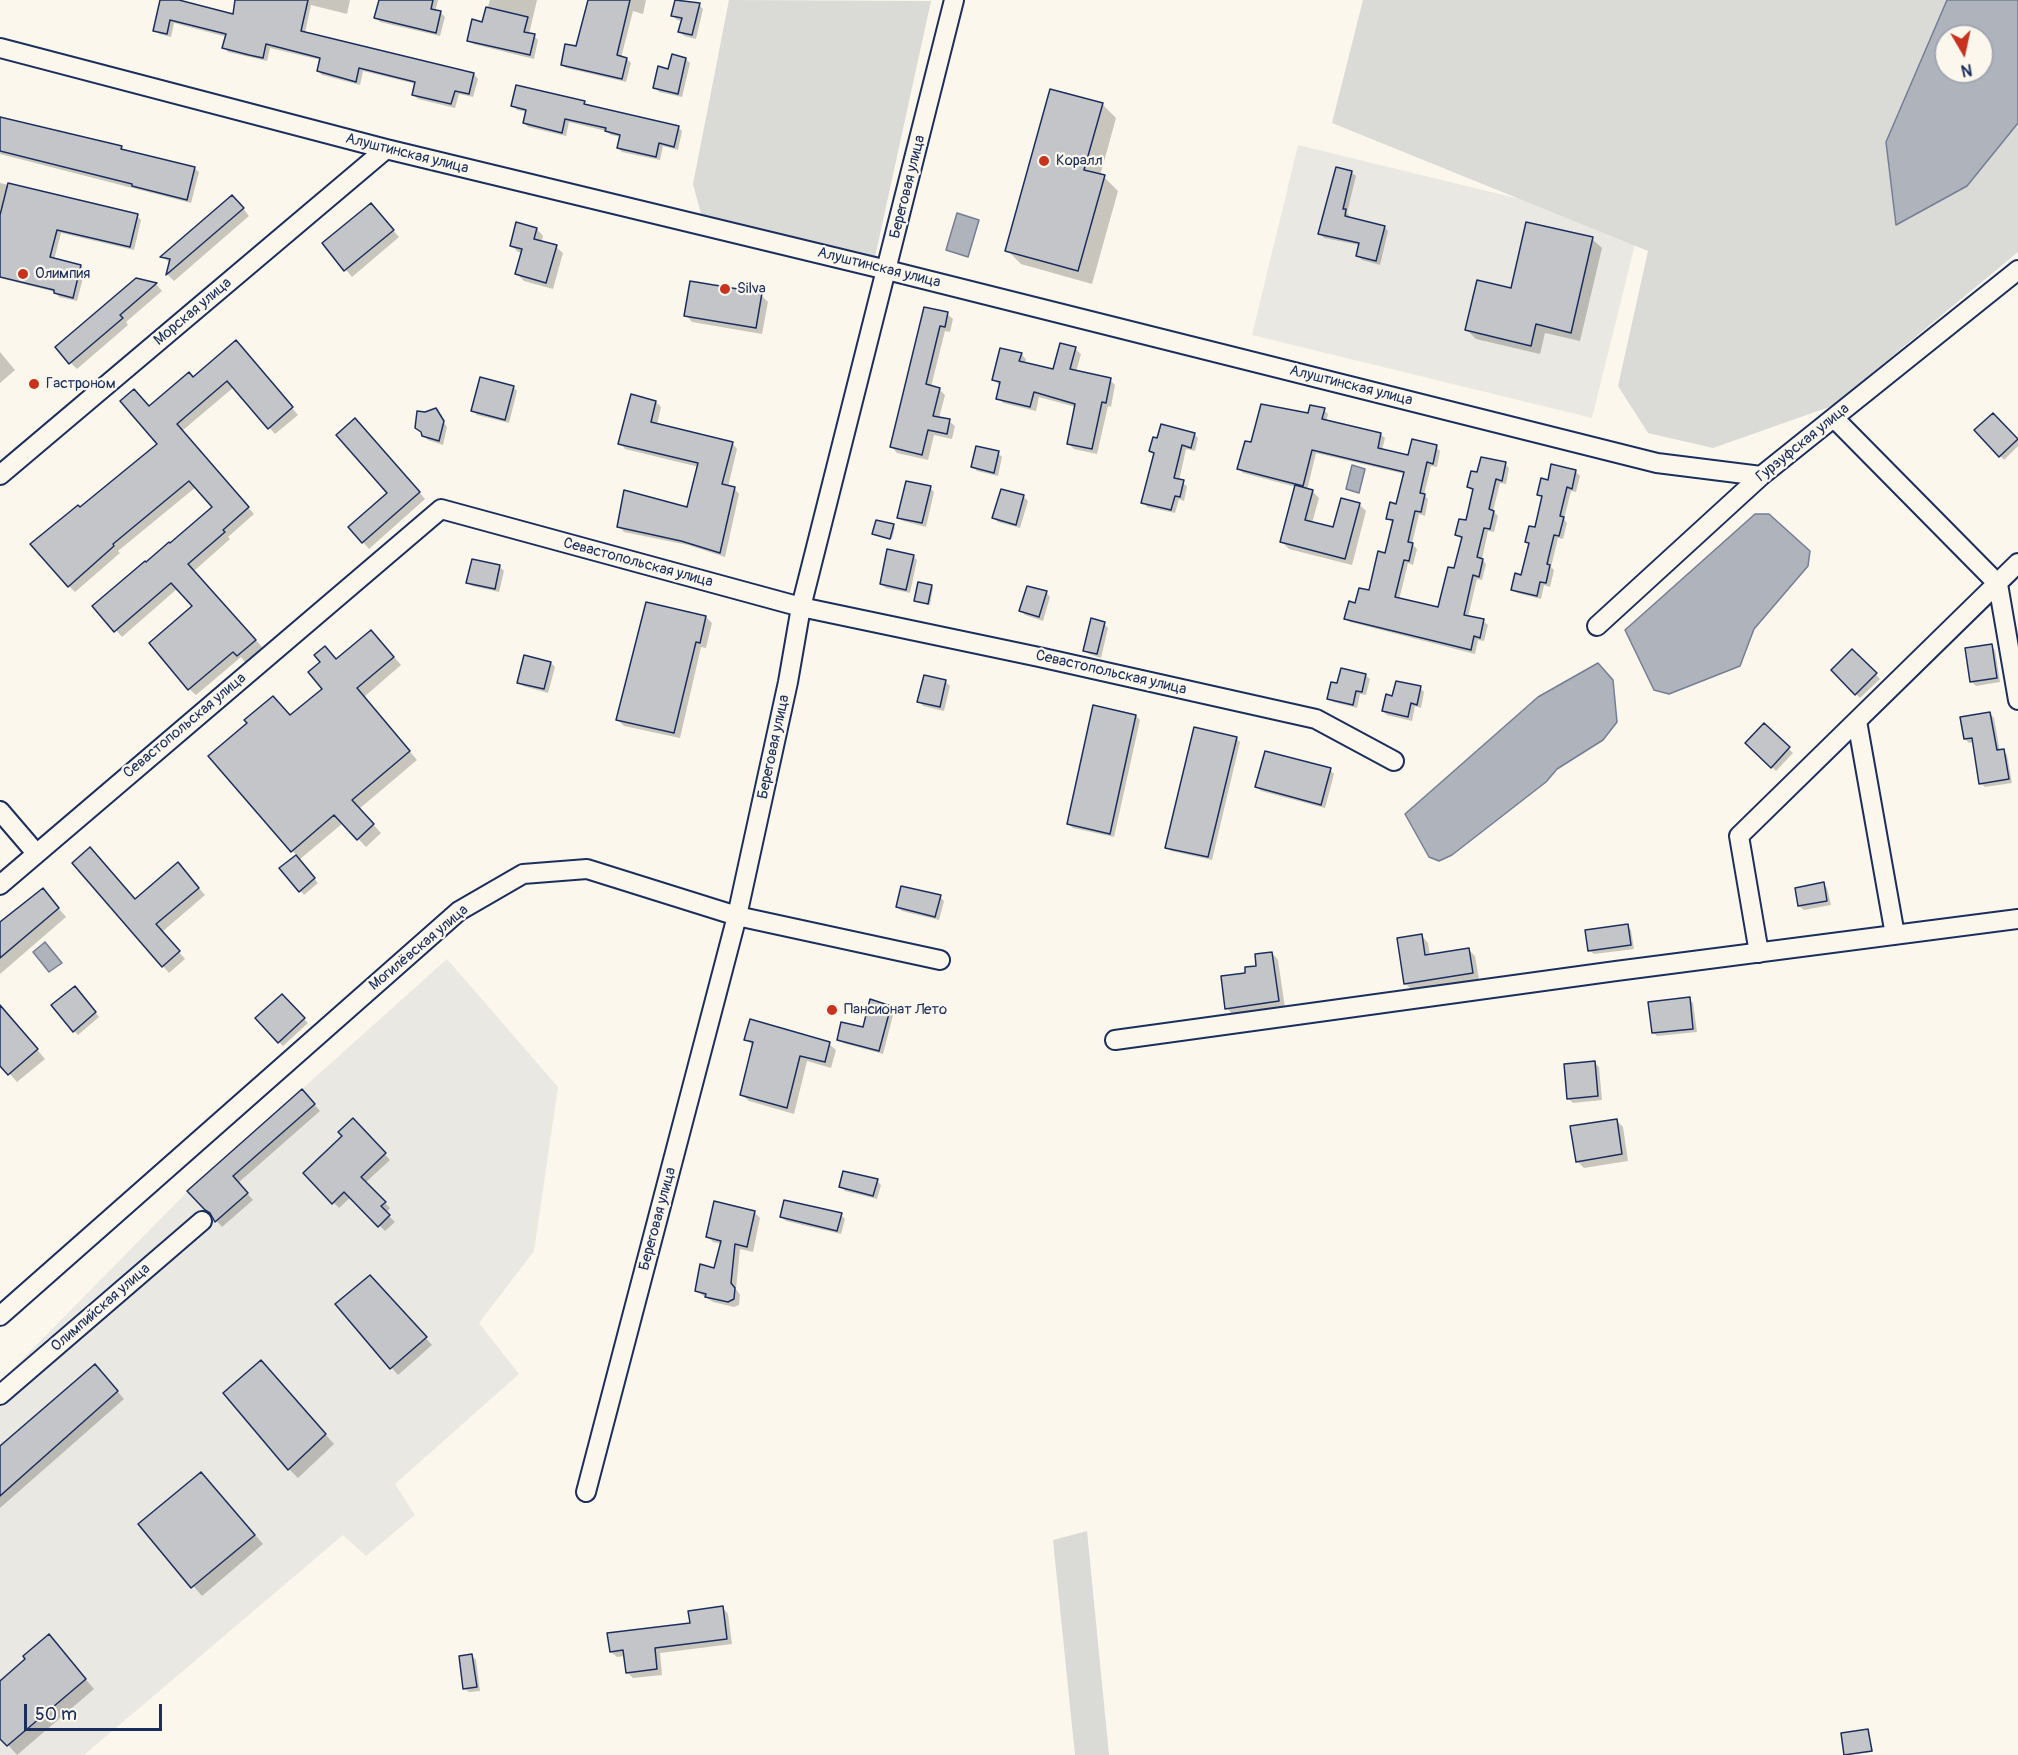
<!DOCTYPE html>
<meta charset="utf-8">
<style>
body{margin:0}
#map{position:relative;width:2018px;height:1755px;overflow:hidden;background:#fbf7ec;font-family:Pangolin,sans-serif}
canvas{display:block}
.north{position:absolute;left:1934px;top:24px;width:60px;height:60px;box-sizing:border-box;background:#fbf7ec;border:2px solid #a1a7b3;border-radius:50%;rotate:171deg;font-size:16px;font-weight:700;line-height:24px;text-align:center;color:#1b2f5e}
.north::after{content:'';display:block;margin:auto;width:21px;height:27px;background:#c8321e;clip-path:polygon(50% 0,100% 100%,50% 72%,0 100%)}
.scale{position:absolute;left:24px;top:1704px;width:138px;height:27px;box-sizing:border-box;border:3px solid #1b2f5e;border-top:0;padding-left:8px;font-size:18px;line-height:21px;white-space:nowrap;color:#1b2f5e;-webkit-text-stroke:4px #fbf7ec;paint-order:stroke}
</style>
<div id="map">
<canvas width="2018" height="1755"></canvas>
<div class="north">N</div>
<div class="scale">50 m</div>
</div>
<script>
const g = document.querySelector('canvas').getContext('2d');
g.lineJoin = 'round';
function fill(path, color) {
  g.fillStyle = color;
  g.fill(path, 'evenodd');
}
function toPath(rows) {
  const path = new Path2D();
  for (const r of rows) {
    path.moveTo(r[0], r[1]);
    for (let i = 2; i < r.length; i += 2) path.lineTo(r[i], r[i + 1]);
  }
  return path;
}
function stroke(path, color, width, dash) {
  g.strokeStyle = color;
  g.lineWidth = width;
  g.lineCap = dash ? 'butt' : 'round';
  g.setLineDash(dash || []);
  g.stroke(path);
}
function label(font, color, halo, rows, align = 'center') {
  g.font = font + ' Pangolin,sans-serif';
  g.lineWidth = 4.5;
  g.setLineDash([]);
  g.textBaseline = 'middle';
  g.strokeStyle = halo;
  g.fillStyle = color;
  for (const [text, x, y, turn = 0] of rows) {
    g.save();
    g.translate(x, y);
    g.rotate((+turn || 0) * Math.PI / 180);
    g.textAlign = isNaN(turn) ? turn : align;
    if (halo) g.strokeText(text, 0, 0);
    g.fillText(text, 0, 0);
    g.restore();
  }
}
fill(toPath([
 [1298,145,1639,228,1592,418,1252,335],
 [447,959,558,1087,534,1251,479,1323,519,1374,395,1484,415,1515,366,1556,343,1535,84,1755,0,1755,0,1382,186,1193]
]), '#eae8e2');
fill(toPath([
 [729,0,931,1,875,257,702,218,693,184],
 [1363,0,1947,0,1886,142,1967,186,2018,123,2018,252,1832,406,1713,448,1648,433,1618,386,1648,251,1332,123],
 [1087,1531,1109,1755,1075,1755,1053,1540]
]), '#dadad7');
const water = toPath([
 [1947,0,2018,0,2018,123,1967,186,1896,225,1886,142,1947,0],
 [1946,36,1982,36,1982,72,1946,72,1946,36],
 [957,213,979,220,968,257,946,250,957,213],
 [1352,465,1365,469,1359,493,1346,489,1352,465],
 [1755,514,1769,514,1810,551,1808,566,1754,629,1740,666,1669,694,1654,690,1625,630,1755,514],
 [1598,663,1613,680,1617,722,1603,740,1557,769,1546,782,1452,855,1439,861,1429,857,1405,814,1538,697,1598,663],
 [45,942,62,963,49,972,33,952,45,942]
]);
fill(water, '#afb3bb');
stroke(water, '#747e96', 1.5);
fill(toPath([
 [162,0,173,0,277,26,283,0,350,0,347,14,311,5,305,33,474,74,478,79,473,97,459,94,455,108,418,99,413,95,416,84,363,71,360,85,322,75,318,71,321,60,270,48,267,61,228,52,224,47,227,37,174,23,171,37,159,34,155,30],
 [380,0,438,0,435,12,441,13,445,17,440,36,380,22,376,18],
 [490,0,537,0,529,34,534,36,538,40,534,59,473,44,469,40,483,23],
 [590,0,646,0,643,14,633,11,621,58,627,59,631,63,626,82,566,68,562,64,577,48],
 [676,0,699,5,703,9,696,39,684,36,680,32,683,21,677,20,673,16],
 [686,59,690,63,682,97,659,92,655,87,670,71],
 [584,103,588,107,678,127,682,131,678,150,663,146,660,160,622,152,618,148,621,137,611,135,606,131,569,122,566,136,528,127,524,123,527,112,517,110,513,106],
 [1102,104,1116,118,1100,176,1104,177,1118,191,1092,284,1021,264,1007,250],
 [0,118,121,147,125,151,194,168,199,172,191,203,0,154],
 [1351,172,1356,176,1347,213,1349,215,1349,218,1384,227,1388,231,1380,265,1362,260,1358,256,1360,245,1324,238,1320,234],
 [0,183,137,216,141,220,134,250,61,233,54,260,81,266,85,270,77,301,59,297,55,292,0,278],
 [239,203,249,216,174,281,168,275,170,263,163,257],
 [377,212,399,237,352,277,324,244],
 [537,229,543,236,541,243,556,247,563,253,553,289,524,281,517,274,523,253,518,252,511,245],
 [1592,239,1602,248,1580,341,1545,333,1540,354,1476,339,1467,330],
 [136,280,156,284,162,291,126,322,128,325,77,369,71,363],
 [761,295,768,302,762,334,692,322,686,315],
 [925,308,947,314,953,319,950,332,945,331,931,387,939,389,945,395,939,418,949,421,955,426,952,439,934,435,928,460,897,453,892,447],
 [242,349,298,415,275,434,234,387,182,431,254,514,228,537,230,539,194,571,262,647,245,662,241,657,196,695,189,689,194,606,178,588,122,637,95,606,214,508,196,487,118,551,120,553,75,592,69,586,80,509,159,444,149,408],
 [1075,349,1081,354,1076,372,1110,380,1115,385,1111,407,1108,406,1097,454,1074,449,1068,443,1076,407,1039,397,1036,411,1003,403,998,398,999,385,994,379,1021,354,1026,359,1025,364,1054,371],
 [0,352,15,370,0,383],
 [513,387,517,391,509,423,477,415,473,411],
 [656,402,661,407,657,425,732,443,737,449,728,487,734,488,739,494,725,557,688,545,624,532,619,526,688,509,699,467,625,449,620,443],
 [436,410,447,427,443,445,428,440,423,435,426,413],
 [1324,410,1328,414,1326,422,1380,434,1385,438,1382,450,1409,457,1436,447,1440,451,1437,467,1431,466,1424,495,1428,499,1425,516,1419,514,1412,544,1417,549,1413,565,1408,563,1399,600,1439,609,1455,570,1463,540,1457,535,1467,522,1473,491,1469,487,1479,474,1505,464,1509,468,1506,484,1500,483,1493,511,1498,516,1494,532,1488,531,1482,559,1486,564,1482,580,1477,579,1468,617,1483,621,1488,625,1484,641,1478,640,1475,654,1350,622,1346,618,1356,605,1370,592,1386,555,1393,523,1387,518,1397,506,1405,474,1316,453,1307,490,1312,491,1319,498,1312,523,1334,529,1359,504,1366,511,1352,565,1289,549,1282,542,1296,487,1243,473,1239,469,1252,444,1310,414],
 [1993,415,2018,441,2018,446,2004,460,1977,431],
 [362,427,425,499,369,549,363,542,389,493],
 [1194,434,1198,438,1195,451,1186,449,1179,481,1187,486,1184,501,1179,499,1175,513,1147,507,1143,502,1155,455,1151,451],
 [998,453,1002,457,998,476,977,471,973,467],
 [1553,466,1576,472,1580,476,1576,492,1571,491,1564,519,1567,523,1563,539,1558,538,1551,567,1554,570,1550,587,1544,585,1541,599,1517,593,1513,589,1522,576,1530,545,1526,542,1536,529,1543,499,1539,495,1549,482],
 [930,488,934,492,926,527,903,521,898,517],
 [1002,490,1024,497,1028,501,1020,528,998,522,994,518],
 [893,526,895,527,892,539,874,534],
 [913,556,917,560,910,593,886,588,881,584],
 [499,566,504,571,499,592,472,586,468,582],
 [932,586,933,588,930,605,918,602,916,601],
 [1046,592,1050,597,1043,621,1025,615,1021,611],
 [706,617,712,623,706,648,701,647,680,738,624,726,618,720],
 [1104,624,1108,628,1101,658,1089,654,1084,650],
 [379,640,401,665,364,697,417,760,359,809,381,833,366,847,343,823,299,860,318,883,304,895,281,869,297,856,211,756,291,717,324,689,337,660],
 [1991,646,1995,650,2000,682,1976,686,1972,682],
 [1852,651,1880,679,1860,698,1833,670],
 [551,663,555,667,548,693,523,686,519,682],
 [1365,675,1370,679,1366,695,1360,694,1357,708,1333,702,1329,698],
 [925,677,946,682,950,686,944,711,923,706,919,701],
 [1420,688,1424,692,1421,708,1415,706,1412,721,1387,715,1383,711,1393,698],
 [1990,714,1994,718,2000,752,2003,751,2007,755,2012,783,1985,787,1980,783,1974,742,1969,743,1965,739],
 [1136,716,1140,720,1114,837,1073,828,1068,824],
 [1764,725,1793,753,1776,771,1747,743],
 [1236,738,1240,742,1212,860,1171,851,1167,847],
 [1330,770,1334,774,1325,808,1261,791,1257,787],
 [184,871,205,895,162,932,185,959,169,973,163,966,135,901],
 [1823,884,1827,888,1831,905,1804,910,1799,906],
 [43,890,66,917,0,974,0,924],
 [940,897,944,901,939,920,902,911,897,907],
 [1627,926,1631,930,1634,949,1594,954,1589,950],
 [1422,936,1428,943,1430,955,1469,950,1475,956,1479,979,1412,990,1405,983],
 [1272,953,1278,960,1285,1008,1233,1015,1227,1008,1247,974,1258,967],
 [79,992,99,1017,78,1035,74,1031],
 [282,996,308,1023,283,1046,257,1019],
 [1689,999,1693,1003,1697,1032,1657,1036,1653,1032],
 [0,1005,45,1059,17,1082,0,1063],
 [890,1007,894,1011,883,1054,843,1043,839,1039,864,1029],
 [746,1039,829,1044,836,1050,831,1068,807,1061,794,1114,749,1101,742,1095,753,1046],
 [1594,1062,1599,1067,1602,1100,1573,1103,1568,1098],
 [302,1091,320,1111,238,1183,253,1200,222,1227,206,1209],
 [353,1120,390,1160,365,1183,390,1208,386,1213,395,1222,385,1231,351,1197,339,1208,305,1173,344,1137],
 [1616,1120,1623,1127,1628,1161,1584,1168,1577,1161],
 [877,1181,881,1185,877,1199,845,1191,841,1187],
 [755,1213,760,1218,753,1252,740,1249,736,1289,740,1295,739,1305,734,1307,713,1302,696,1291,715,1270,722,1244,713,1242,708,1237],
 [841,1215,845,1219,841,1234,786,1221,781,1217],
 [376,1283,432,1345,398,1375,337,1305],
 [270,1371,334,1444,298,1478,289,1469],
 [102,1373,124,1399,0,1508,0,1448],
 [210,1483,263,1544,202,1596,140,1525],
 [723,1608,728,1614,732,1644,660,1653,662,1675,633,1678,627,1672,625,1656,617,1657,611,1652,692,1625],
 [49,1636,94,1689,17,1755,0,1736,0,1683,27,1659],
 [472,1656,476,1660,480,1691,469,1692,464,1688],
 [1867,1731,1873,1752,1846,1755,1843,1735]
]), '#0003');
const building = toPath([
 [160,0,179,0,233,14,235,0,308,0,301,31,474,73,469,94,455,91,451,104,412,95,415,82,359,68,356,82,342,78,317,71,320,58,266,44,263,58,249,55,222,48,226,34,170,20,167,34,153,31,160,0],
 [379,0,433,0,431,9,441,11,436,33,374,18,379,0],
 [588,0,630,0,617,55,627,58,622,79,561,65,565,44,576,46,588,0],
 [675,0,700,3,692,35,678,32,682,18,671,16,675,0],
 [486,7,528,17,524,32,535,34,530,55,467,41,472,19,482,22,486,7],
 [672,54,686,58,678,94,653,88,658,66,668,69,672,54],
 [516,85,585,101,584,104,679,126,674,147,659,143,656,157,617,148,620,135,605,131,606,128,565,119,562,133,523,123,526,110,511,106,516,85],
 [1050,89,1103,103,1084,170,1105,175,1078,271,1005,251,1050,89],
 [0,117,122,146,121,149,195,167,187,200,132,186,132,184,0,151,0,117],
 [1336,167,1352,171,1343,209,1346,209,1345,216,1385,226,1376,261,1356,256,1359,243,1318,234,1336,167],
 [8,183,138,214,130,247,57,230,50,257,81,265,73,298,54,293,54,290,0,277,0,215,8,183],
 [232,195,244,208,166,275,170,259,160,257,232,195],
 [371,203,394,230,344,271,322,243,371,203],
 [516,222,537,228,534,239,557,245,546,283,515,274,522,249,510,246,516,222],
 [1526,222,1593,237,1571,333,1536,324,1531,346,1465,330,1477,280,1511,288,1526,222],
 [136,278,157,283,120,315,123,318,69,364,55,347,136,278],
 [690,281,762,293,756,328,684,316,690,281],
 [924,307,948,312,945,327,940,326,926,384,940,388,933,416,950,419,947,434,928,430,922,455,890,447,924,307],
 [236,340,293,407,268,429,227,381,177,424,249,507,223,530,225,532,188,564,256,640,237,656,233,652,188,690,149,643,192,606,171,583,114,632,92,606,145,561,146,562,169,542,170,543,212,507,189,481,113,544,114,546,68,587,30,544,78,505,80,507,157,444,120,401,134,389,149,406,189,372,193,377,236,340],
 [1060,343,1076,347,1070,369,1111,378,1106,403,1102,402,1092,449,1067,444,1075,404,1034,392,1030,407,996,399,1000,382,992,380,1000,348,1022,353,1019,361,1053,369,1060,343],
 [480,377,514,386,505,420,471,411,480,377],
 [631,394,656,401,651,422,733,442,722,484,735,487,720,553,681,541,617,527,624,490,687,507,698,463,618,444,631,394],
 [1261,404,1308,413,1310,405,1325,408,1322,419,1381,433,1378,448,1408,455,1412,439,1437,445,1433,464,1427,462,1420,493,1425,494,1421,512,1415,511,1408,542,1413,543,1409,561,1404,560,1395,597,1438,607,1448,567,1454,568,1462,537,1455,535,1459,519,1466,520,1473,489,1467,487,1471,471,1477,472,1481,457,1506,462,1502,481,1496,479,1489,509,1494,511,1490,529,1484,528,1477,557,1483,559,1479,577,1473,575,1464,615,1484,619,1480,638,1474,636,1471,650,1344,619,1349,601,1355,603,1359,588,1369,590,1378,551,1385,553,1393,520,1386,519,1390,502,1396,504,1404,472,1312,450,1303,486,1237,469,1245,441,1251,442,1261,404],
 [436,408,444,421,439,441,422,436,421,432,415,428,417,411,425,412,436,408],
 [1993,413,2018,439,1999,457,1974,430,1993,413],
 [355,418,420,492,362,543,348,527,387,493,336,435,355,418],
 [1161,424,1195,433,1191,448,1182,445,1174,478,1184,480,1180,497,1175,496,1171,510,1141,503,1154,453,1149,451,1153,437,1157,438,1161,424],
 [976,446,999,451,994,473,971,467,976,446],
 [1551,464,1576,470,1572,489,1567,487,1560,516,1564,517,1559,536,1554,535,1547,564,1550,565,1546,583,1540,582,1537,596,1511,590,1515,573,1521,575,1529,543,1525,542,1529,526,1535,527,1542,496,1537,495,1541,478,1548,480,1551,464],
 [906,481,931,486,922,523,897,518,906,481],
 [1295,485,1313,490,1305,520,1333,527,1341,498,1360,503,1345,559,1280,542,1295,485],
 [1001,489,1024,495,1016,525,992,518,1001,489],
 [876,520,894,524,890,539,872,534,876,520],
 [887,549,914,555,906,590,880,584,887,549],
 [472,559,500,565,495,589,466,583,472,559],
 [918,582,932,585,928,604,914,601,918,582],
 [1027,586,1047,591,1039,617,1019,611,1027,586],
 [646,602,706,616,700,643,696,642,674,733,616,720,646,602],
 [1091,618,1105,622,1097,654,1083,651,1091,618],
 [371,630,394,657,357,688,410,751,352,800,374,824,357,840,334,815,291,852,208,756,247,723,244,720,273,696,290,715,322,689,308,672,320,662,314,655,325,646,336,659,371,630],
 [1992,644,1997,678,1970,682,1965,648,1992,644],
 [1852,649,1877,673,1855,695,1831,670,1852,649],
 [524,655,551,662,544,689,517,683,524,655],
 [1341,668,1366,674,1362,692,1356,691,1353,705,1327,699,1331,682,1337,683,1341,668],
 [924,675,946,680,940,707,917,702,924,675],
 [1396,681,1421,686,1417,705,1411,703,1408,717,1382,711,1386,694,1392,696,1396,681],
 [1093,705,1136,715,1110,834,1067,824,1093,705],
 [1990,712,1997,750,2004,749,2009,779,1979,784,1972,738,1964,739,1960,717,1990,712],
 [1764,723,1790,747,1771,768,1745,743,1764,723],
 [1194,727,1237,737,1208,857,1165,848,1194,727],
 [1265,751,1331,768,1321,805,1255,787,1265,751],
 [90,847,135,899,178,862,199,888,156,924,180,951,162,967,72,863,90,847],
 [296,855,315,878,299,892,279,868,296,855],
 [1824,882,1827,901,1798,906,1795,888,1824,882],
 [901,886,941,895,935,917,896,907,901,886],
 [43,888,59,908,0,958,0,922,43,888],
 [1628,924,1631,945,1588,951,1585,930,1628,924],
 [1422,934,1425,955,1469,948,1473,973,1404,984,1397,938,1422,934],
 [1272,952,1279,1001,1225,1009,1221,976,1245,973,1245,967,1256,966,1255,954,1272,952],
 [75,986,96,1012,73,1032,51,1005,75,986],
 [282,994,305,1018,278,1043,255,1018,282,994],
 [1690,997,1693,1029,1652,1033,1648,1002,1690,997],
 [870,999,891,1006,879,1051,837,1040,841,1022,863,1027,870,999],
 [0,1005,38,1049,8,1075,0,1066,0,1005],
 [750,1019,830,1042,825,1062,800,1056,787,1108,740,1095,753,1042,744,1040,750,1019],
 [1595,1061,1598,1096,1567,1099,1564,1064,1595,1061],
 [302,1089,315,1104,233,1176,248,1193,215,1222,210,1213,205,1210,187,1191,302,1089],
 [353,1118,386,1153,361,1177,386,1202,381,1206,390,1215,378,1227,344,1192,332,1204,303,1173,342,1136,338,1132,353,1118],
 [1617,1119,1622,1154,1576,1162,1570,1126,1617,1119],
 [843,1171,878,1179,873,1196,839,1187,843,1171],
 [784,1200,842,1213,837,1231,780,1217,784,1200],
 [714,1201,755,1211,747,1247,735,1244,731,1283,735,1288,734,1299,728,1302,705,1297,706,1294,695,1291,700,1264,714,1268,721,1241,706,1237,714,1201],
 [370,1275,427,1337,390,1369,335,1304,370,1275],
 [261,1360,326,1434,288,1470,223,1393,261,1360],
 [95,1364,118,1391,0,1496,0,1446,95,1364],
 [201,1472,255,1535,191,1588,138,1524,201,1472],
 [723,1606,727,1639,655,1648,657,1669,626,1673,623,1650,610,1652,607,1633,690,1623,688,1611,723,1606],
 [49,1634,86,1679,7,1746,0,1739,0,1681,25,1659,23,1656,49,1634],
 [472,1654,477,1687,463,1689,459,1656,472,1654],
 [1868,1729,1872,1751,1844,1755,1841,1733,1868,1729]
]);
fill(building, '#c3c5c9');
stroke(building, '#1b2f5e', 1.5);
const street = toPath([
 [0,48,386,149,887,270,1657,463,1761,476],
 [1834,418,1998,584,2018,700],
 [0,475,386,149],
 [1597,626,1761,476,2018,270],
 [1857,721,1895,935],
 [0,811,36,853],
 [0,885,441,509,801,607,1039,657,1316,719,1394,761],
 [1759,953,1739,836,2018,563],
 [1115,1040,1616,971,2018,919],
 [0,1316,459,911,523,874,587,869,737,916,940,960],
 [0,1395,202,1221],
 [586,1492,737,916,788,682,801,607,954,0]
]);
stroke(street, '#1b2f5e', 22);
stroke(street, '#fbf7ec', 18);
for (const [x, y, r, color] of [
 [1044,161,6,"#c8321e"],
 [23,274,6,"#c8321e"],
 [725,289,6,"#c8321e"],
 [34,384,6,"#c8321e"],
 [832,1010,6,"#c8321e"]
]) {
  const dot = new Path2D();
  dot.arc(x, y, r, 0, 2 * Math.PI);
  g.fillStyle = color;
  g.fill(dot);
  stroke(dot, '#fbf7ec', 2);
}
label('15px', '#1b2f5e', '#fbf7ec', [
 ["Алуштинская улица",407,154,14],
 ["Береговая улица",908,187,-76],
 ["Алуштинская улица",879,268,14],
 ["Морская улица",193,312,-40],
 ["Алуштинская улица",1351,386,14],
 ["Гурзуфская улица",1803,443,-39],
 ["Севастопольская улица",638,563,15],
 ["Севастопольская улица",1111,673,13],
 ["Севастопольская улица",185,726,-40],
 ["Береговая улица",774,747,-78],
 ["Могилёвская улица",419,948,-40],
 ["Береговая улица",658,1219,-75],
 ["Олимпийская улица",101,1308,-41]
]);
label('15px', '#1b2f5e', '#fbf7ec', [
 ["Коралл",1056,161],
 ["Олимпия",35,274],
 ["Silva",737,289],
 ["Гастроном",46,384],
 ["Пансионат Лето",844,1010]
], 'left');
</script>
